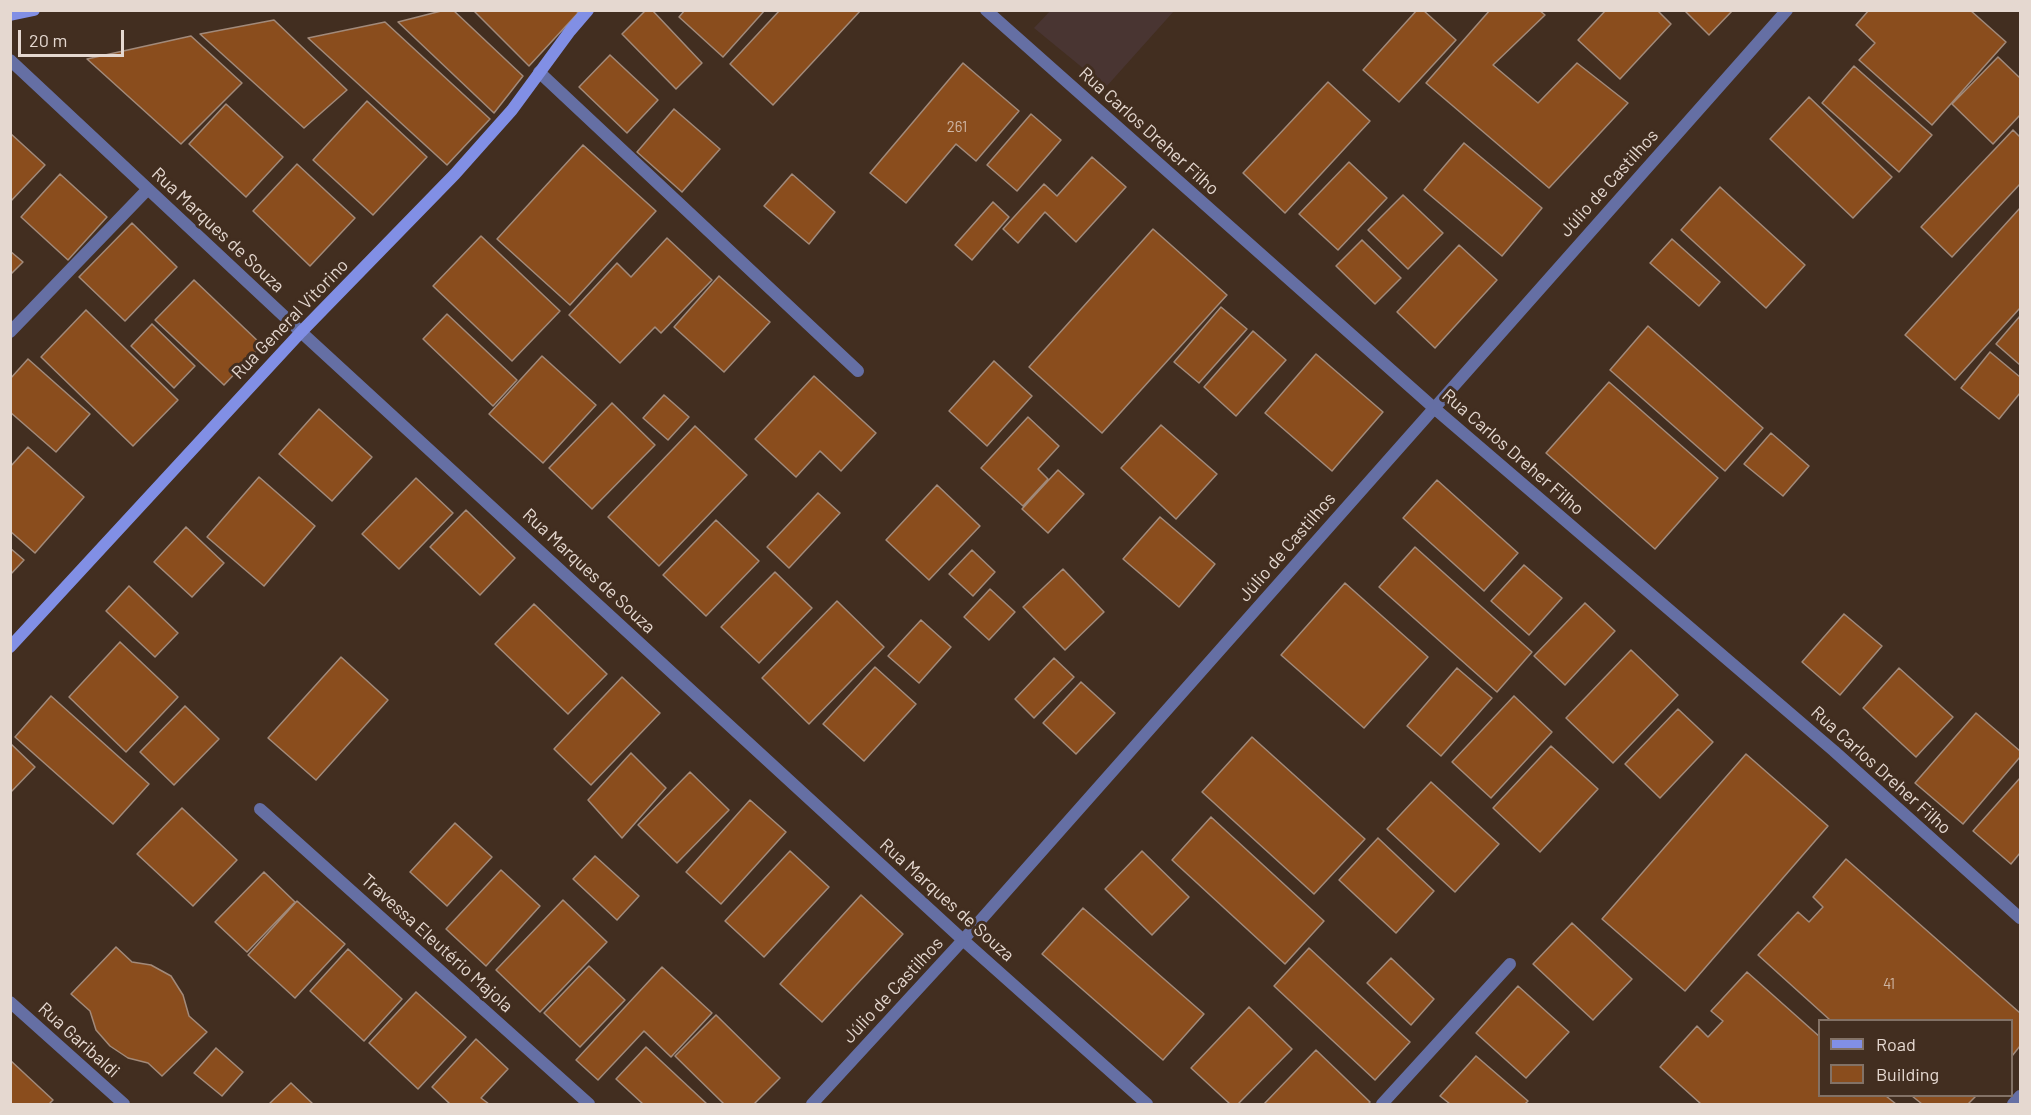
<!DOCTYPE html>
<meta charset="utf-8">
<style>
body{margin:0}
#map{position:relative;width:2031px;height:1115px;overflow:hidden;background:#422e20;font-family:Barlow,sans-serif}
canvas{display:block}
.frame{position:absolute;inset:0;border:12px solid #e5d8d0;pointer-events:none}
.legend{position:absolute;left:1818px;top:1019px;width:195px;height:78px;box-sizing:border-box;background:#422e20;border:2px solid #837266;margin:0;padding:8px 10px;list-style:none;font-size:18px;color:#e5d8d0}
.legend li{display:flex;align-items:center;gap:12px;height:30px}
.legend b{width:30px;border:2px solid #837266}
.scale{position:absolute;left:18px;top:30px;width:106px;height:27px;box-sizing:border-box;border:3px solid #e5d8d0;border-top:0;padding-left:8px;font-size:18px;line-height:21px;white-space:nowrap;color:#e5d8d0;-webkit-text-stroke:4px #422e20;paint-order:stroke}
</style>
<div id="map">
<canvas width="2031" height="1115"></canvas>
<div class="frame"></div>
<ul class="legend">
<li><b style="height:8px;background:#818fe5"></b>Road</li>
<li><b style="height:16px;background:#8a4d1d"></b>Building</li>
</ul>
<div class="scale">20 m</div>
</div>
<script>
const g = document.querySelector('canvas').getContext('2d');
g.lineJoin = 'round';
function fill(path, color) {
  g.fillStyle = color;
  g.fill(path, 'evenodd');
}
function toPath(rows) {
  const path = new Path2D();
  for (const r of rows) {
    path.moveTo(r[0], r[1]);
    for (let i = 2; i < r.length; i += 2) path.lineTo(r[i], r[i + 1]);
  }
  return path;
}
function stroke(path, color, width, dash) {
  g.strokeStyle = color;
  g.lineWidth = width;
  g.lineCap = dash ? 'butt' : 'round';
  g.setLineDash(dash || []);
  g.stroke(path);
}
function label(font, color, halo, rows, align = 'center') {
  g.font = font + ' Barlow,sans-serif';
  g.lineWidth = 6;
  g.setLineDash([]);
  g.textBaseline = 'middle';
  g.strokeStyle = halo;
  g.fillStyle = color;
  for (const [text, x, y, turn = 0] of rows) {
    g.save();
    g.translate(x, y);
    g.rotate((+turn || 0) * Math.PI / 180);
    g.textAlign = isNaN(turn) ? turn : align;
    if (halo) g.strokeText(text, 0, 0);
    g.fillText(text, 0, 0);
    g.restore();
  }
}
fill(toPath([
 [1050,11,1050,10,1174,11,1106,87,1034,28]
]), '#493532');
const building = toPath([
 [445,10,453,10,523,76,494,113,398,22,445,10],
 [473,10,576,10,578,13,529,66,473,10],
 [646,10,652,10,702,63,676,89,622,34,646,10],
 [685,10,765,10,723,57,679,17,685,10],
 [780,10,861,10,773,105,730,64,780,10],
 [1417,10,1423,10,1456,40,1399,102,1363,70,1417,10],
 [1490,10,1539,10,1545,15,1493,65,1538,103,1577,63,1628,103,1549,188,1426,83,1490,10],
 [1606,10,1657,10,1671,24,1620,79,1578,40,1606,10],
 [1684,10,1733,10,1709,35,1684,10],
 [1869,10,1970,10,2006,42,1932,125,1859,60,1875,43,1856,25,1869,10],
 [274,20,347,90,304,128,200,34,274,20],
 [385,22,490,119,447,165,308,38,385,22],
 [191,36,242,83,181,144,87,59,191,36],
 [610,55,658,100,627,133,579,87,610,55],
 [1998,57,2020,78,2020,115,1993,144,1952,104,1998,57],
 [963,63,1019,111,976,161,956,144,906,203,870,173,963,63],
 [1854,66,1932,135,1899,172,1822,103,1854,66],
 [1328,82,1370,121,1285,213,1243,173,1328,82],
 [1809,97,1892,177,1853,218,1770,139,1809,97],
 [367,101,427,157,373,215,313,160,367,101],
 [226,104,283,157,246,197,189,144,226,104],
 [674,109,720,149,682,192,637,152,674,109],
 [1031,114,1061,140,1017,191,987,165,1031,114],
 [2013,130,2020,137,2020,184,1952,257,1921,227,2013,130],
 [10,133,45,165,10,202,10,133],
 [1464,143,1542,208,1502,256,1424,190,1464,143],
 [583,145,656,211,570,305,497,239,583,145],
 [1092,157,1126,187,1076,242,1045,212,1018,243,1003,229,1044,184,1057,196,1092,157],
 [1349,162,1387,198,1338,250,1299,214,1349,162],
 [297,164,355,218,310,266,253,211,297,164],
 [60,174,107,217,68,260,21,217,60,174],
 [792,174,835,212,809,244,764,206,792,174],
 [1720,187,1805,265,1766,308,1681,230,1720,187],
 [1403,195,1443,233,1408,269,1368,230,1403,195],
 [993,202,1009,217,972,260,955,245,993,202],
 [2020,208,2020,308,1955,380,1905,335,2020,208],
 [132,223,177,267,125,321,79,277,132,223],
 [1153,229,1227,295,1102,433,1029,367,1153,229],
 [481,236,560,311,512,361,433,286,481,236],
 [667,238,712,280,661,333,655,327,620,363,569,315,617,263,631,277,667,238],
 [1672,239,1720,282,1699,306,1650,263,1672,239],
 [1362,240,1401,278,1375,304,1336,266,1362,240],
 [1459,245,1497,280,1435,348,1397,312,1459,245],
 [10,251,23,262,10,275,10,251],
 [719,276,770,322,724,372,674,327,719,276],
 [194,280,262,345,224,385,155,320,194,280],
 [1221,307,1247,329,1199,383,1174,362,1221,307],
 [86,310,178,400,133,446,41,357,86,310],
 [447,314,517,380,493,406,423,339,447,314],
 [2020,316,2020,365,1996,344,2020,316],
 [152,324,195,366,174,388,131,346,152,324],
 [1648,326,1763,428,1725,471,1610,370,1648,326],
 [1253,331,1286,360,1236,416,1204,387,1253,331],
 [1990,352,2020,377,2020,393,1999,419,1961,388,1990,352],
 [1316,354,1383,412,1332,471,1265,413,1316,354],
 [542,356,596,405,543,463,489,414,542,356],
 [28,359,90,414,56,452,10,412,10,379,28,359],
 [994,361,1032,396,987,446,949,411,994,361],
 [814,376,876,433,841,471,820,451,796,477,755,439,814,376],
 [1609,382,1718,478,1655,549,1546,453,1609,382],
 [664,395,689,417,668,440,643,418,664,395],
 [612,403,655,445,592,509,549,468,612,403],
 [319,409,372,457,332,501,279,454,319,409],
 [1028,417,1059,446,1038,469,1048,479,1023,506,981,468,1028,417],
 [1161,425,1217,474,1176,519,1121,468,1161,425],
 [695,426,747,475,659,566,608,517,695,426],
 [1771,433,1809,466,1783,496,1744,464,1771,433],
 [28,447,84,497,35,553,10,531,10,467,28,447],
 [1058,470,1084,494,1048,533,1022,509,1058,470],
 [259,477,315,526,264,586,207,537,259,477],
 [416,478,453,513,399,569,362,534,416,478],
 [1437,480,1518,553,1484,591,1403,518,1437,480],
 [937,485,980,526,929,580,886,540,937,485],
 [818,493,840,513,789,568,767,547,818,493],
 [466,510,515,558,480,595,430,547,466,510],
 [1160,517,1215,564,1179,607,1123,559,1160,517],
 [716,520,759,561,706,616,663,575,716,520],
 [186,527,224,563,192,597,154,562,186,527],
 [1415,547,1532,652,1497,692,1379,587,1415,547],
 [10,548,24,560,10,575,10,548],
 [972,550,995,572,973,596,949,574,972,550],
 [1524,565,1562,598,1529,635,1491,601,1524,565],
 [1063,569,1104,612,1065,650,1023,607,1063,569],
 [775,572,812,608,759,663,721,627,775,572],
 [1345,583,1428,657,1364,728,1281,655,1345,583],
 [129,586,178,633,155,657,106,611,129,586],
 [990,589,1015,612,989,640,964,617,990,589],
 [837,601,884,647,809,724,762,678,837,601],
 [1585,603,1615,631,1565,685,1534,656,1585,603],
 [534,604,607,674,568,714,495,644,534,604],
 [1844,614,1882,646,1840,695,1802,662,1844,614],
 [921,620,951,647,919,683,888,656,921,620],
 [120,642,178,697,126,752,69,697,120,642],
 [1631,650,1678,695,1613,763,1566,718,1631,650],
 [341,657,388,700,316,780,268,738,341,657],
 [1054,658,1074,677,1034,718,1015,699,1054,658],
 [875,667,916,704,864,761,823,724,875,667],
 [1457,668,1492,698,1441,756,1407,726,1457,668],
 [1899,668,1953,717,1916,757,1863,708,1899,668],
 [622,677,660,713,591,785,554,749,622,677],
 [1081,682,1115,713,1076,754,1043,723,1081,682],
 [51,696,149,784,113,824,15,737,51,696],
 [1514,696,1552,732,1491,798,1452,762,1514,696],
 [185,706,219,739,174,785,140,752,185,706],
 [1678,709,1713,742,1660,798,1625,764,1678,709],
 [1976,713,2020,751,2020,757,1963,824,1915,783,1976,713],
 [1252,737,1365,839,1314,894,1202,792,1252,737],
 [10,743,35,767,10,793,10,743],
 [1551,746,1598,789,1540,852,1493,808,1551,746],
 [631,753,666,788,622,838,588,800,631,753],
 [1746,754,1828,826,1685,991,1602,919,1746,754],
 [690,772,729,810,677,863,638,825,690,772],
 [2020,778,2020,853,2011,864,1973,831,2020,778],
 [1431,782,1499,844,1455,892,1387,829,1431,782],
 [750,800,786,832,721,904,686,872,750,800],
 [182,808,237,860,193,906,137,854,182,808],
 [1211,817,1324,921,1285,964,1172,860,1211,817],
 [455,823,492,857,447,906,410,872,455,823],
 [1378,838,1434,891,1396,933,1339,880,1378,838],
 [790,851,829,887,764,957,725,921,790,851],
 [1142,851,1189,897,1152,935,1105,889,1142,851],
 [595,856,639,896,617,920,573,879,595,856],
 [1846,859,2020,1013,2020,1046,2012,1056,2012,1020,1830,1020,1758,955,1798,912,1809,922,1823,907,1813,897,1846,859],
 [501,870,540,906,486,966,446,929,501,870],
 [264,872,295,902,247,952,215,922,264,872],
 [861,895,903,934,822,1022,780,984,861,895],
 [563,900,607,942,540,1012,496,970,563,900],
 [297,901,345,944,295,998,248,955,297,901],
 [1083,908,1204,1014,1163,1060,1042,954,1083,908],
 [1572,923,1632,979,1593,1020,1533,964,1572,923],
 [116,947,132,962,151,965,171,976,183,995,189,1016,207,1032,162,1076,148,1063,128,1058,110,1046,96,1030,90,1011,71,994,116,947],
 [1309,948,1410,1042,1375,1080,1274,986,1309,948],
 [348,949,402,999,364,1041,310,991,348,949],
 [1391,958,1434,999,1411,1025,1367,983,1391,958],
 [589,966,625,1000,580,1047,544,1013,589,966],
 [662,967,712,1013,671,1057,644,1031,598,1080,576,1060,662,967],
 [1747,972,1820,1037,1820,1096,1886,1096,1896,1104,1701,1104,1660,1067,1697,1026,1708,1037,1723,1021,1711,1011,1747,972],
 [1518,986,1569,1032,1526,1078,1476,1033,1518,986],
 [416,992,466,1037,418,1089,369,1043,416,992],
 [1249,1007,1292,1049,1238,1104,1230,1104,1191,1068,1249,1007],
 [716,1015,780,1078,754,1104,724,1104,675,1056,716,1015],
 [476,1039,508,1069,481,1098,489,1104,450,1104,432,1087,476,1039],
 [646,1047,707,1104,643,1104,616,1079,646,1047],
 [216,1048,243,1072,222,1096,194,1073,216,1048],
 [1316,1050,1370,1102,1368,1104,1264,1104,1316,1050],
 [1476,1056,1528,1101,1525,1104,1450,1104,1440,1096,1476,1056],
 [10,1060,53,1100,49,1104,10,1104,10,1060],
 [291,1083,313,1104,269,1104,291,1083],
 [1912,1096,1976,1096,1968,1104,1922,1104,1912,1096]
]);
fill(building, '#8a4d1d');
stroke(building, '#a28a7a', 1.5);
stroke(toPath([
 [986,10,1434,408,1834,751,2020,918],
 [539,72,858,371],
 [10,332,147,190],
 [260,809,589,1104],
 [10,1002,124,1104],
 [812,1104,963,940,1787,10],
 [1382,1104,1510,964]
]), '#656fa4', 12);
stroke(toPath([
 [10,60,301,332,963,940,1147,1104],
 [2013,1104,2020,1096]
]), '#656fa4', 12);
stroke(toPath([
 [10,15,34,10],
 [10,647,301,332,455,174,512,110,570,31,588,10]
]), '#818fe5', 12);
label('15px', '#ceb5a3', null, [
 ["261",957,127],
 ["41",1889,984]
]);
label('18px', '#e5d8d0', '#422e20', [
 ["Rua Carlos Dreher Filho",1149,131,42],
 ["Júlio de Castilhos",1609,183,-48],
 ["Rua Marques de Souza",218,230,43],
 ["Rua General Vitorino",290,319,-46],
 ["Rua Carlos Dreher Filho",1513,452,41],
 ["Júlio de Castilhos",1287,547,-49],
 ["Rua Marques de Souza",589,571,43],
 ["Rua Carlos Dreher Filho",1881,770,42],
 ["Rua Marques de Souza",947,900,42],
 ["Travessa Eleutério Majola",437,943,42],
 ["Júlio de Castilhos",893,990,-47],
 ["Rua Garibaldi",79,1040,42]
]);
</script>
